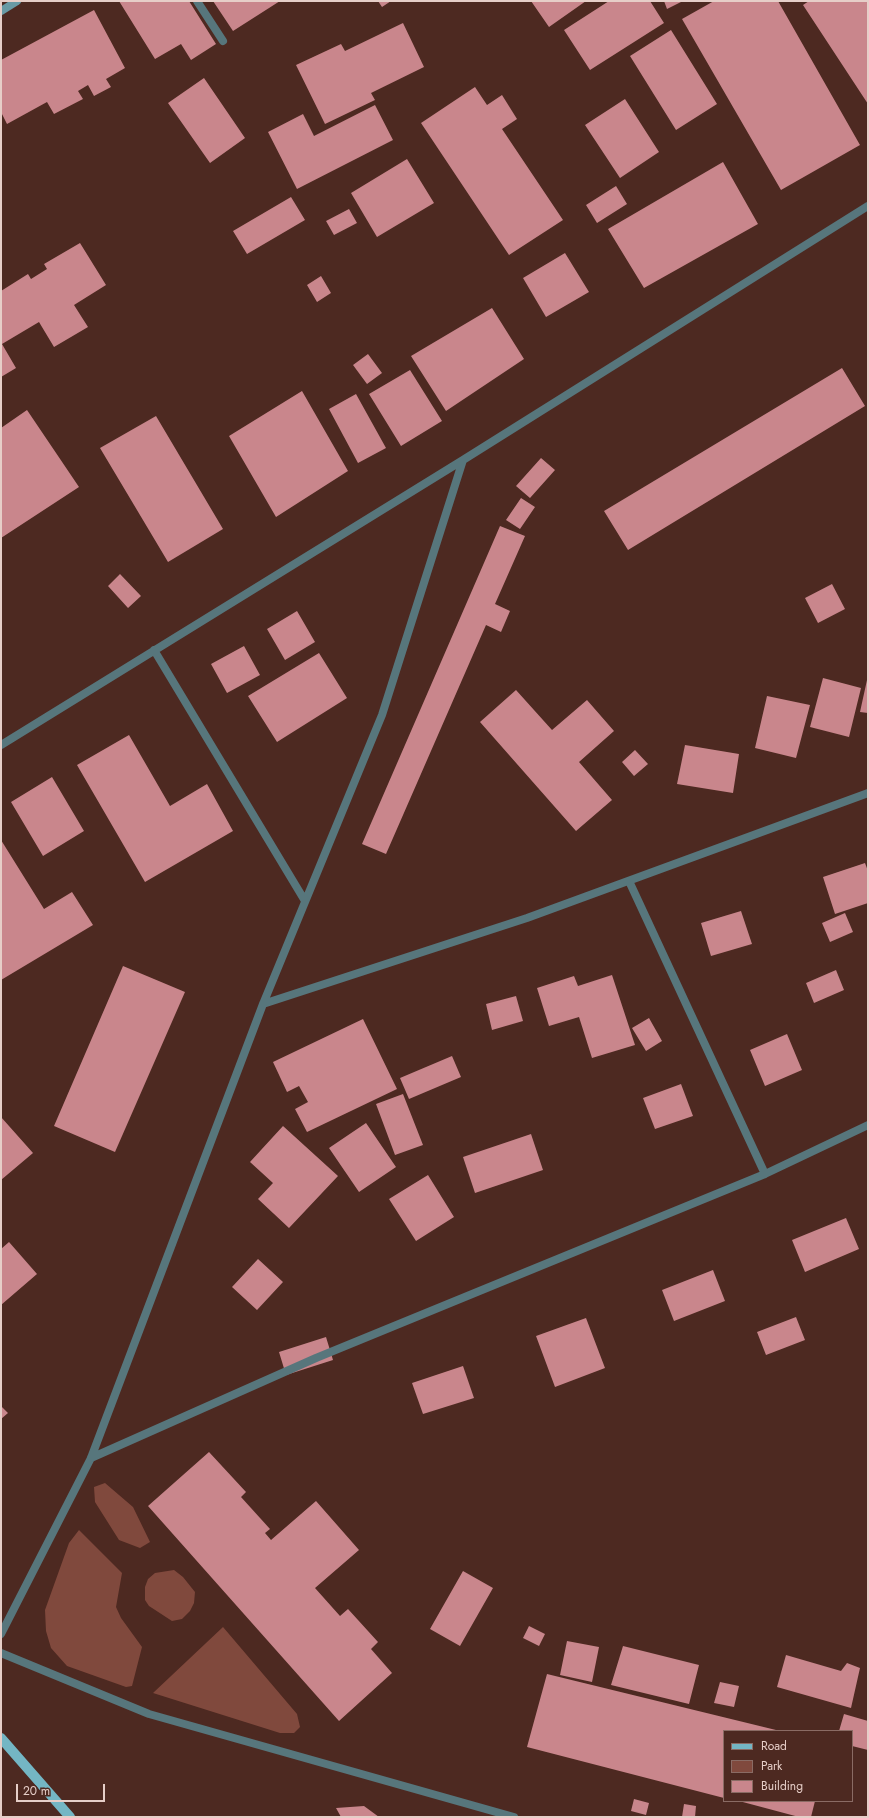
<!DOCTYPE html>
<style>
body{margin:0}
#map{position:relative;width:869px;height:1818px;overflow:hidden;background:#4d2921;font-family:Jost,sans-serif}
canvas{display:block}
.frame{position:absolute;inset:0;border:2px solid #e6cec8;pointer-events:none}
.legend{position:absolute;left:723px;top:1730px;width:130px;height:72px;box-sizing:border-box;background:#4d2921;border:1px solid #8a6b64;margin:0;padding:5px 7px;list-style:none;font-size:12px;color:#e6cec8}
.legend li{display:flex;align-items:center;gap:8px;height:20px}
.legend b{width:20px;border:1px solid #8a6b64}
.scale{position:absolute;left:16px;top:1784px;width:89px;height:18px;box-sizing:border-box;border:2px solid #e6cec8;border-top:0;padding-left:5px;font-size:12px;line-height:14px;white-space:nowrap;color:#e6cec8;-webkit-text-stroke:3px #4d2921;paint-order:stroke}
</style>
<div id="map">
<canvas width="869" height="1818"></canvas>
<div class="frame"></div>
<ul class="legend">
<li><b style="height:5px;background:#74b6c4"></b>Road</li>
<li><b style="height:11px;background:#80493d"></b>Park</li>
<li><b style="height:11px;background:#c9868c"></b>Building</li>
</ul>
<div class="scale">20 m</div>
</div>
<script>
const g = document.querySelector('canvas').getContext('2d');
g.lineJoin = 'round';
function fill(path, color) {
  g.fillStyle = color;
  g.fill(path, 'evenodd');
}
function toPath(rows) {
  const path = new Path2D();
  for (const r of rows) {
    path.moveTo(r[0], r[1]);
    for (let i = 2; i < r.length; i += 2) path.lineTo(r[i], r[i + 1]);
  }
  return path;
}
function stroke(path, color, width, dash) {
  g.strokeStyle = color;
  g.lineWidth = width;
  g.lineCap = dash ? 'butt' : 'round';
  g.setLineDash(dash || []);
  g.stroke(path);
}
fill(toPath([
 [105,1483,133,1507,150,1542,140,1548,119,1540,95,1502,94,1487],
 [79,1530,122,1573,116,1607,121,1618,142,1647,132,1686,126,1687,67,1666,51,1648,46,1631,45,1610,69,1543],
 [174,1570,183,1577,195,1592,194,1603,190,1611,182,1619,172,1621,149,1606,145,1600,145,1587,148,1579,155,1573],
 [223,1627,297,1714,300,1727,294,1733,280,1733,153,1693]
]), '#80493d');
fill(toPath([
 [119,1,189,1,216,44,191,60,181,44,155,59],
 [213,1,280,1,233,31],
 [378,1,391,1,382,7],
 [531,1,586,1,549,27],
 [609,1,650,1,664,23,590,70,564,30],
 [664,1,683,1,667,9],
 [714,1,778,1,860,145,781,190,682,19],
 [809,1,868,1,868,104,803,5],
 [94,10,125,68,106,79,111,87,94,96,88,85,78,91,83,99,54,114,47,102,7,124,1,112,1,60],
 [403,23,424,67,371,93,375,100,325,124,296,65,341,44,345,51],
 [671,30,717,104,676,130,630,56],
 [204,78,245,138,210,163,168,103],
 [475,87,487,105,502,95,517,119,502,129,563,220,509,255,421,123],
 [625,99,659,152,620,178,585,125],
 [375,105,393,140,297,189,268,132,303,114,314,136],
 [407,159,434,203,377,237,351,193],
 [723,162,758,224,644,288,608,229],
 [616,186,627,204,597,223,586,205],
 [291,197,305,220,247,254,233,231],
 [349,209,357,223,334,235,326,221],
 [80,243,106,285,74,305,88,327,54,347,39,322,2,344,16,368,1,377,1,291,28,274,31,279,47,269,44,264],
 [565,253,589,292,546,317,523,278],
 [321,276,331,293,317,302,307,285],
 [492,308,524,359,446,411,411,356],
 [368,354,382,373,367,384,353,365],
 [842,368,865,406,628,550,604,511],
 [410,370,442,421,401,446,369,394],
 [302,391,348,471,276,517,229,436],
 [356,394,386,448,358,463,329,409],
 [27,410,79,487,1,538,1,428],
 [156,416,223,529,168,562,100,448],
 [541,458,555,470,530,498,516,486],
 [521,498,535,507,520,529,506,520],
 [500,526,525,536,495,604,510,611,501,632,486,625,386,854,362,844],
 [120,574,141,596,128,608,108,586],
 [832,584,845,609,818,623,805,598],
 [297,611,315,642,285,660,267,629],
 [244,646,260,675,227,693,211,664],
 [319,653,347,698,277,742,248,696],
 [823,678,861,688,849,737,810,727],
 [867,680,868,680,868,713,860,712],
 [516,690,552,730,587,700,614,731,579,762,612,800,576,831,480,722],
 [767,696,810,705,796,758,755,748],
 [129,735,170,806,207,784,233,831,145,882,77,765],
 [685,745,739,754,733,793,677,784],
 [635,750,648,764,634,776,622,762],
 [52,777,84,831,43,856,11,802],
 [1,840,44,909,72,892,93,925,1,980],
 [865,863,868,871,868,903,835,914,823,877],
 [741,911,752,944,711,956,701,923],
 [845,913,853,932,830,942,822,923],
 [123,966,185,992,115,1152,54,1126],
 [836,970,844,990,814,1003,806,983],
 [612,975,635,1045,592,1058,579,1017,549,1026,537,988,574,976,578,986],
 [516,996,523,1021,492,1030,486,1004],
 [649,1018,662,1041,646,1051,632,1028],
 [363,1019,397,1089,307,1132,295,1109,308,1102,299,1086,287,1092,273,1062],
 [787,1034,802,1070,765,1086,750,1050],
 [452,1056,461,1077,409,1099,400,1078],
 [681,1084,693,1116,655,1129,643,1098],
 [403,1094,423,1145,395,1155,376,1104],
 [1,1117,33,1153,1,1180],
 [366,1123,396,1167,359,1192,329,1148],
 [283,1126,338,1176,289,1228,258,1199,273,1183,250,1162],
 [531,1134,543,1170,475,1193,463,1157],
 [428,1175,454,1217,416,1241,389,1199],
 [846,1218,859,1249,805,1272,792,1240],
 [9,1242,37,1274,1,1305,1,1249],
 [258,1259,283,1282,257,1310,232,1287],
 [713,1270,725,1301,674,1321,662,1290],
 [796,1317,805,1340,766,1355,757,1332],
 [586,1318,605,1368,555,1387,536,1336],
 [326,1337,333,1360,286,1375,279,1352],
 [463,1366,474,1398,423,1414,412,1383],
 [1,1406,8,1413,1,1419],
 [209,1452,246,1492,241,1497,270,1529,265,1533,271,1540,316,1501,359,1550,315,1588,340,1616,348,1609,378,1642,371,1649,392,1673,339,1721,148,1506],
 [463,1571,493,1588,460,1646,430,1629],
 [529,1626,545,1634,539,1646,523,1638],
 [567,1641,599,1647,592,1682,560,1675],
 [623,1646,699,1665,689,1704,611,1685],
 [786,1655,841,1671,847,1663,860,1668,851,1708,777,1687],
 [547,1674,776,1730,776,1731,724,1731,724,1798,527,1747],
 [720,1682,739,1686,734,1707,714,1703],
 [844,1714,868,1721,868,1750,852,1746,852,1731,839,1731],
 [634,1799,649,1803,646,1815,631,1811],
 [739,1801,815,1801,811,1817,799,1817],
 [684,1804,696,1806,695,1817,682,1817],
 [364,1806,379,1817,341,1817,336,1808]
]), '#c9868c');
stroke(toPath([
 [197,1,223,41],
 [154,650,305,901],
 [1,745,463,460,868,206],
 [629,881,765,1174],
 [263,1004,527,918,868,793],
 [91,1458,316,1358,765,1174,868,1125],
 [1,1634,91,1458,263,1004,382,715,463,460],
 [1,1653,149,1714,514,1817]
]), '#57767c', 8);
stroke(toPath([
 [1,11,17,1]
]), '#689aa5', 8);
stroke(toPath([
 [1,1738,70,1817]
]), '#74b6c4', 10);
</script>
